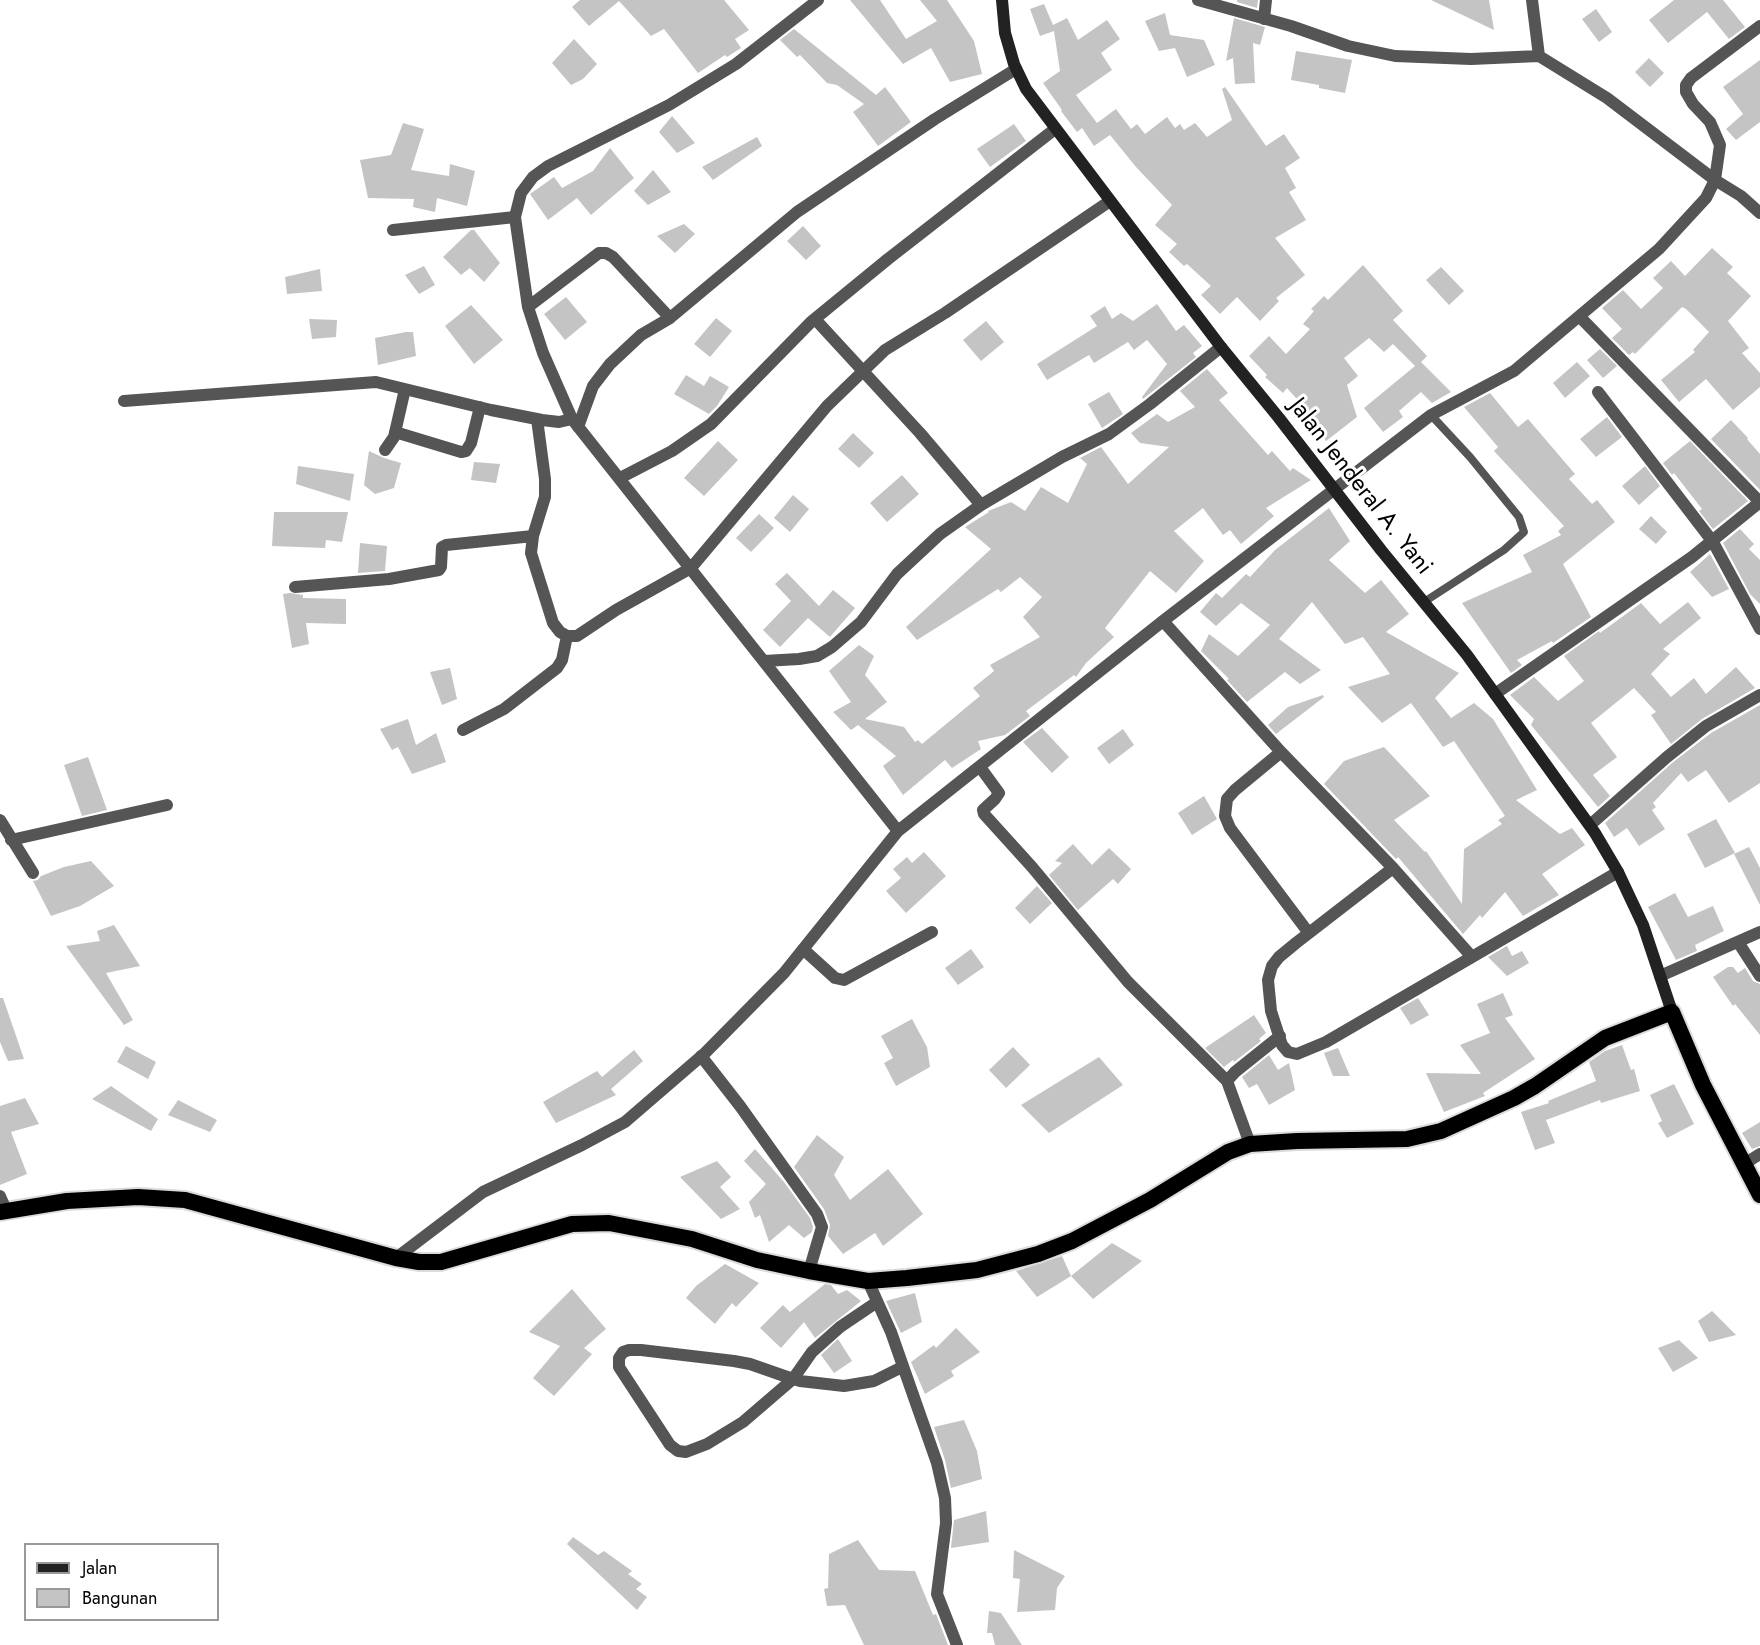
<!DOCTYPE html>
<style>
body{margin:0}
#map{position:relative;width:1760px;height:1645px;overflow:hidden;background:#fff;font-family:Jost,sans-serif}
canvas{display:block}
.legend{position:absolute;left:24px;top:1543px;width:195px;height:78px;box-sizing:border-box;background:#fff;border:2px solid #999;margin:0;padding:8px 10px;list-style:none;font-size:18px;color:#000}
.legend li{display:flex;align-items:center;gap:12px;height:30px}
.legend b{width:30px;border:2px solid #999}
</style>
<div id="map">
<canvas width="1760" height="1645"></canvas>
<ul class="legend">
<li><b style="height:8px;background:#222"></b>Jalan</li>
<li><b style="height:16px;background:#c4c4c4"></b>Bangunan</li>
</ul>
</div>
<script>
const g = document.querySelector('canvas').getContext('2d');
g.lineJoin = 'round';
function fill(path, color) {
  g.fillStyle = color;
  g.fill(path, 'evenodd');
}
function toPath(rows) {
  const path = new Path2D();
  for (const r of rows) {
    path.moveTo(r[0], r[1]);
    for (let i = 2; i < r.length; i += 2) path.lineTo(r[i], r[i + 1]);
  }
  return path;
}
function stroke(path, color, width, dash) {
  g.strokeStyle = color;
  g.lineWidth = width;
  g.lineCap = dash ? 'butt' : 'round';
  g.setLineDash(dash || []);
  g.stroke(path);
}
function label(font, color, halo, rows, align = 'center') {
  g.font = font + ' Jost,sans-serif';
  g.lineWidth = 6;
  g.setLineDash([]);
  g.textBaseline = 'middle';
  g.strokeStyle = halo;
  g.fillStyle = color;
  for (const [text, x, y, turn = 0] of rows) {
    g.save();
    g.translate(x, y);
    g.rotate((+turn || 0) * Math.PI / 180);
    g.textAlign = isNaN(turn) ? turn : align;
    if (halo) g.strokeText(text, 0, 0);
    g.fillText(text, 0, 0);
    g.restore();
  }
}
fill(toPath([
 [580,0,724,0,749,30,735,39,741,48,727,57,725,55,698,73,664,29,651,36,619,1,589,26,572,7],
 [850,0,880,0,906,39,937,21,920,0,947,0,974,41,982,74,950,82,931,48,903,64],
 [1237,0,1258,0,1257,8,1237,2],
 [1431,0,1489,0,1494,30],
 [1674,0,1723,0,1745,27,1729,39,1707,12,1668,43,1649,20],
 [1044,4,1053,25,1067,18,1078,40,1107,20,1120,39,1101,53,1112,70,1076,95,1097,123,1116,109,1131,129,1137,124,1145,134,1167,117,1175,128,1180,124,1184,130,1195,123,1207,137,1232,120,1222,89,1225,87,1266,146,1284,134,1300,158,1285,168,1296,188,1289,192,1306,220,1275,238,1305,275,1276,298,1279,301,1260,321,1237,297,1220,314,1201,295,1211,286,1187,264,1184,266,1169,252,1177,244,1155,225,1172,205,1136,167,1110,135,1094,146,1082,128,1077,132,1061,111,1062,110,1043,83,1060,71,1054,31,1040,36,1030,9],
 [1596,9,1612,32,1599,42,1582,19],
 [1165,13,1170,35,1204,40,1215,65,1187,77,1175,48,1159,51,1145,21],
 [1234,18,1265,27,1260,45,1253,43,1255,83,1235,84,1233,58,1226,61],
 [794,29,876,95,885,87,911,122,878,146,853,112,864,104,837,85,827,83,800,55,797,57,780,40],
 [574,39,597,64,583,79,571,85,552,63],
 [1296,51,1352,60,1345,93,1319,88,1319,85,1291,80],
 [1649,58,1664,73,1650,87,1635,72],
 [1760,60,1760,122,1736,140,1726,129,1743,114,1723,87],
 [672,116,695,143,677,153,659,132],
 [403,123,424,129,411,170,449,176,450,164,475,171,467,206,437,198,435,212,413,207,414,199,368,198,360,160,391,155],
 [1014,124,1026,141,990,167,977,149],
 [757,137,762,146,713,180,702,167],
 [610,148,634,178,591,215,577,198,548,220,530,194,554,177,562,188,593,171],
 [653,170,671,192,648,205,634,191],
 [684,224,695,234,675,253,657,236],
 [803,226,821,246,806,260,787,241],
 [471,230,474,230,500,263,484,282,470,268,461,275,443,257],
 [1712,248,1733,267,1727,273,1751,296,1728,321,1749,348,1742,353,1760,373,1760,387,1733,410,1706,379,1679,402,1661,380,1695,352,1693,350,1709,332,1686,309,1682,307,1635,354,1633,352,1629,355,1612,338,1622,329,1602,308,1623,290,1641,309,1663,288,1653,278,1671,261,1685,276],
 [1363,265,1403,311,1393,320,1427,356,1421,362,1451,392,1432,403,1421,392,1399,411,1403,417,1383,432,1364,408,1415,366,1393,344,1384,352,1369,338,1344,358,1358,376,1347,385,1357,417,1326,441,1309,418,1312,416,1287,388,1283,393,1265,377,1267,375,1249,356,1269,336,1286,354,1310,329,1303,324,1314,311,1311,309,1324,296,1328,300],
 [424,266,435,285,419,294,405,275],
 [1441,267,1464,291,1449,305,1426,280],
 [320,269,322,291,287,294,285,277],
 [566,297,587,322,565,340,544,314],
 [1157,304,1176,331,1184,325,1202,346,1193,353,1196,357,1143,399,1142,397,1167,364,1147,340,1134,350,1128,342,1094,363,1089,355,1047,380,1037,364,1097,326,1090,316,1105,306,1112,319,1121,313,1133,321],
 [471,305,503,340,474,364,445,326],
 [716,318,732,331,710,357,694,344],
 [309,319,337,320,336,337,312,339],
 [986,321,1004,342,981,361,963,340],
 [406,332,413,332,416,356,378,365,375,338],
 [1600,349,1617,366,1603,378,1587,360],
 [1577,362,1590,376,1565,398,1553,383],
 [1207,369,1228,393,1219,400,1268,455,1272,451,1290,471,1293,468,1311,480,1266,508,1274,516,1241,544,1230,530,1223,535,1203,508,1174,531,1204,561,1176,593,1150,571,1105,628,1114,637,1086,663,1076,677,1074,675,1026,711,1030,716,1005,735,978,741,981,749,952,768,945,760,903,795,883,766,896,756,858,725,851,730,833,712,851,702,829,671,859,645,874,656,865,675,887,702,865,719,904,727,915,742,918,740,922,744,980,696,973,688,994,671,990,665,1040,637,1023,617,1042,597,1020,577,1001,592,998,589,917,640,906,627,991,549,965,527,989,512,988,511,1011,502,1025,511,1041,487,1068,503,1087,464,1080,458,1101,447,1128,484,1169,447,1140,443,1131,433,1157,414,1168,422,1195,407,1180,391],
 [686,375,704,386,710,376,729,387,717,406,709,414,674,394],
 [1109,392,1123,414,1102,428,1088,404],
 [1490,393,1518,427,1528,419,1575,474,1569,479,1592,504,1597,500,1615,522,1563,564,1591,617,1553,643,1552,641,1517,660,1522,665,1511,673,1462,603,1532,572,1523,555,1561,535,1558,531,1564,526,1494,451,1498,447,1464,407],
 [1607,417,1622,437,1596,457,1580,439],
 [1731,420,1748,438,1747,439,1760,454,1760,490,1711,439],
 [853,433,874,453,859,468,838,449],
 [718,441,738,460,704,496,684,478],
 [1690,441,1748,501,1713,529,1699,511,1702,509,1674,473,1672,475,1663,463],
 [369,451,384,458,401,463,394,488,375,494,364,485],
 [474,462,500,464,496,483,471,480],
 [298,466,354,474,350,501,296,484],
 [1645,466,1660,486,1639,505,1622,486],
 [902,475,919,494,887,522,870,503],
 [793,495,809,509,790,532,774,518],
 [1329,508,1350,541,1329,560,1365,593,1381,580,1409,614,1386,632,1459,673,1435,698,1451,718,1474,703,1493,719,1537,790,1516,800,1560,834,1572,828,1585,845,1542,874,1559,895,1523,916,1505,892,1482,918,1480,915,1463,934,1398,857,1396,859,1324,784,1344,761,1384,747,1430,796,1394,820,1425,852,1426,851,1462,904,1464,849,1502,824,1498,820,1505,816,1454,741,1443,747,1411,703,1382,723,1348,687,1390,674,1363,637,1345,644,1312,602,1279,639,1321,670,1300,684,1285,672,1247,702,1227,680,1229,679,1201,651,1209,634,1238,656,1270,625,1241,603,1216,626,1200,612,1216,593,1222,598,1246,574,1250,577,1275,550],
 [274,512,348,512,342,542,326,540,325,548,272,546],
 [759,514,774,528,751,552,736,538],
 [1651,516,1667,532,1656,544,1639,529],
 [1740,529,1754,544,1749,549,1760,560,1760,604,1750,594,1723,543],
 [360,543,387,546,385,571,358,573],
 [1710,554,1729,589,1712,597,1690,572],
 [787,573,819,606,833,590,855,608,830,637,808,618,780,647,763,630,791,601,775,584],
 [290,593,303,595,303,598,346,599,346,624,306,623,309,644,292,648,283,594],
 [1688,602,1701,618,1663,649,1670,654,1651,674,1671,697,1694,678,1706,694,1736,667,1755,688,1702,719,1671,744,1651,715,1656,712,1634,688,1591,723,1617,757,1593,775,1610,796,1598,807,1531,725,1534,719,1510,695,1534,677,1558,701,1584,681,1564,656,1599,631,1600,633,1641,603,1660,624],
 [450,668,457,699,442,705,430,672],
 [1323,695,1324,697,1276,734,1268,725,1288,707],
 [1760,705,1760,783,1729,803,1706,770,1688,782,1681,773,1653,803,1656,807,1652,810,1665,829,1639,846,1627,828,1614,837,1605,823,1672,763,1711,733],
 [408,719,416,745,436,733,446,762,412,774,398,747,392,750,380,729],
 [1042,728,1069,757,1052,773,1023,742],
 [1123,729,1134,745,1109,764,1097,748],
 [88,757,107,810,82,816,64,765],
 [1204,796,1217,819,1192,835,1178,813],
 [1716,819,1735,853,1705,868,1687,834],
 [1073,844,1092,865,1109,848,1131,869,1118,884,1113,879,1078,910,1049,875,1062,863,1055,861],
 [1749,847,1760,868,1760,905,1734,854],
 [924,852,946,876,906,913,886,891,901,878,893,869,907,857,912,863],
 [91,861,114,886,80,906,51,916,33,881,38,880,41,876,64,867],
 [1037,886,1052,903,1030,924,1015,908],
 [1675,893,1688,917,1713,906,1724,931,1695,945,1697,951,1676,960,1648,907],
 [114,925,140,966,106,973,133,1020,124,1025,66,946,100,941,97,931],
 [1507,946,1512,956,1522,951,1529,963,1507,976,1488,957],
 [971,949,984,967,958,985,945,968],
 [1728,967,1733,967,1738,973,1745,968,1753,981,1760,984,1760,1035,1735,1004,1733,1006,1713,977],
 [1503,993,1513,1015,1505,1018,1535,1059,1483,1093,1485,1096,1444,1112,1426,1073,1481,1074,1460,1045,1490,1033,1477,1004],
 [0,998,3,998,24,1059,8,1061,0,1042],
 [1418,998,1429,1015,1411,1025,1400,1008],
 [1254,1015,1266,1033,1259,1039,1261,1041,1234,1062,1233,1060,1224,1067,1205,1048],
 [912,1019,927,1047,930,1067,896,1086,884,1063,893,1058,881,1036],
 [1622,1045,1631,1070,1634,1069,1640,1091,1601,1103,1600,1100,1546,1120,1555,1143,1535,1150,1521,1112,1549,1103,1548,1101,1596,1081,1589,1062,1605,1051],
 [126,1046,156,1062,148,1079,117,1062],
 [1013,1047,1030,1065,1006,1088,989,1070],
 [1338,1048,1350,1076,1333,1076,1324,1053],
 [634,1050,643,1061,611,1089,616,1095,556,1123,543,1102,597,1071,602,1077],
 [1269,1055,1278,1070,1289,1063,1295,1090,1269,1105,1257,1084,1249,1088,1242,1077],
 [1099,1057,1123,1085,1049,1133,1021,1105],
 [1674,1084,1694,1124,1667,1138,1658,1123,1662,1121,1650,1095],
 [111,1086,158,1119,151,1131,92,1099],
 [25,1098,39,1124,11,1132,27,1174,0,1185,0,1106],
 [178,1100,217,1120,210,1132,168,1115],
 [1760,1122,1760,1146,1752,1149,1742,1133],
 [817,1135,844,1157,834,1175,850,1200,888,1169,923,1214,883,1246,875,1233,843,1254,828,1236,830,1225,824,1209,794,1167],
 [755,1149,784,1182,810,1218,813,1227,812,1232,804,1238,789,1225,769,1242,760,1215,755,1218,749,1202,766,1184,744,1161],
 [717,1161,731,1177,720,1187,740,1209,721,1219,680,1177],
 [1112,1243,1142,1261,1093,1299,1071,1276],
 [1062,1256,1071,1276,1037,1297,1016,1271],
 [725,1264,759,1283,736,1307,732,1303,715,1324,686,1298,696,1286],
 [825,1284,831,1285,838,1294,847,1290,861,1301,815,1338,804,1322,781,1348,760,1328,783,1305,790,1312],
 [572,1289,606,1329,584,1348,592,1354,554,1396,533,1378,560,1346,529,1332],
 [915,1293,922,1322,901,1333,886,1301],
 [1712,1311,1736,1335,1709,1342,1698,1321],
 [956,1328,980,1352,951,1371,954,1376,925,1394,911,1362,934,1345,936,1348],
 [838,1339,852,1361,834,1373,821,1355],
 [1679,1340,1698,1358,1673,1372,1658,1348],
 [964,1420,977,1451,982,1479,951,1488,945,1460,934,1427],
 [986,1511,989,1542,951,1548,954,1520],
 [573,1537,598,1555,604,1551,632,1571,628,1574,642,1584,636,1589,647,1597,637,1610,567,1544],
 [858,1540,879,1570,915,1571,933,1615,936,1614,948,1645,864,1645,845,1605,827,1606,824,1589,828,1588,829,1554],
 [1014,1550,1065,1576,1057,1588,1055,1610,1017,1612,1020,1579,1013,1578],
 [989,1611,1001,1613,1022,1645,995,1645,992,1633,987,1633]
]), '#c4c4c4');
const trunk = toPath([
 [0,1212,67,1201,138,1197,185,1200,396,1258,419,1262,441,1262,572,1224,609,1223,692,1239,757,1260,809,1271,868,1281,907,1278,977,1270,1038,1254,1072,1241,1150,1200,1228,1152,1250,1144,1297,1141,1407,1139,1441,1131,1514,1098,1535,1086,1605,1038,1672,1012,1703,1085,1760,1195]
]);
stroke(trunk, '#dbdbdb', 20);
stroke(toPath([
 [1424,602,1504,550,1524,532,1519,517,1470,457,1431,415]
]), '#555', 8);
stroke(toPath([
 [818,0,736,64,669,105,548,166,533,177,521,193,515,217,528,307,543,353,572,419,898,831,1163,621,1431,415,1514,371,1659,249,1706,198,1715,180,1607,98,1539,56,1471,59,1395,56,1348,46,1291,26,1198,0],
 [1532,0,1539,56],
 [1264,19,1266,0],
 [1760,26,1691,78,1686,85,1686,92,1693,104,1710,122,1720,145,1715,180,1741,196,1760,213],
 [393,230,515,217],
 [528,307,599,253,606,253,613,257,670,318,797,212,935,119,1016,69],
 [815,319,920,433,981,505],
 [1598,392,1713,542,1760,629],
 [124,401,376,382,491,410,542,420,559,422,572,419],
 [537,419,545,479,545,497,533,536,531,553,553,623,560,632,567,636,577,636,616,610,691,568,827,406,885,350,945,313,1110,201],
 [578,427,593,386,610,364,641,335,670,318],
 [395,432,461,452,466,451,471,443,480,407],
 [385,450,394,437,405,389],
 [620,478,672,451,711,424,811,322,888,259,1055,129],
 [295,587,389,579,439,570,441,567,442,547,446,545,533,536],
 [1163,621,1281,752,1393,868,1472,957],
 [764,661,799,659,817,656,832,647,861,622,897,574,940,534,981,505,1062,457,1109,434,1150,404,1221,347],
 [1495,694,1692,557,1760,502,1580,317],
 [463,730,504,709,557,668,562,660,567,636],
 [1281,752,1235,790,1227,799,1225,816,1230,828,1308,932],
 [980,767,999,793,995,799,983,810,984,814,1032,867,1128,982,1227,1081],
 [0,820,33,873],
 [1590,825,1667,757,1706,726,1760,695],
 [11,840,167,805],
 [1393,868,1296,943,1279,957,1272,966,1268,980,1271,1011,1282,1045,1288,1052,1297,1054,1326,1042,1618,872],
 [1738,942,1760,976],
 [803,949,835,978,844,980,932,932],
 [1660,976,1760,932],
 [701,1056,740,1106,817,1214,822,1227,809,1271],
 [1250,1144,1227,1081,1235,1072,1280,1036],
 [1744,1164,1760,1154],
 [0,1196,6,1210],
 [396,1258,483,1192,582,1145,625,1122,705,1053,784,973,898,831],
 [868,1281,891,1332,937,1463,945,1498,946,1523,937,1594,957,1645],
 [877,1302,840,1327,812,1352,793,1379,743,1422,707,1444,686,1452,678,1451,670,1445,619,1367,619,1358,623,1352,629,1350,641,1350,734,1361,750,1364,793,1379,800,1381,844,1386,874,1381,902,1367]
]), '#555', 12);
stroke(toPath([
 [1002,0,1005,33,1014,64,1026,89,1221,347,1279,418,1381,550,1467,655,1595,833,1618,872,1643,925,1672,1012]
]), '#222', 12);
stroke(trunk, '#000', 16);
label('24px', '#000', '#fff', [
 ["Jalan Jenderal A. Yani",1360,487,52]
]);
</script>
